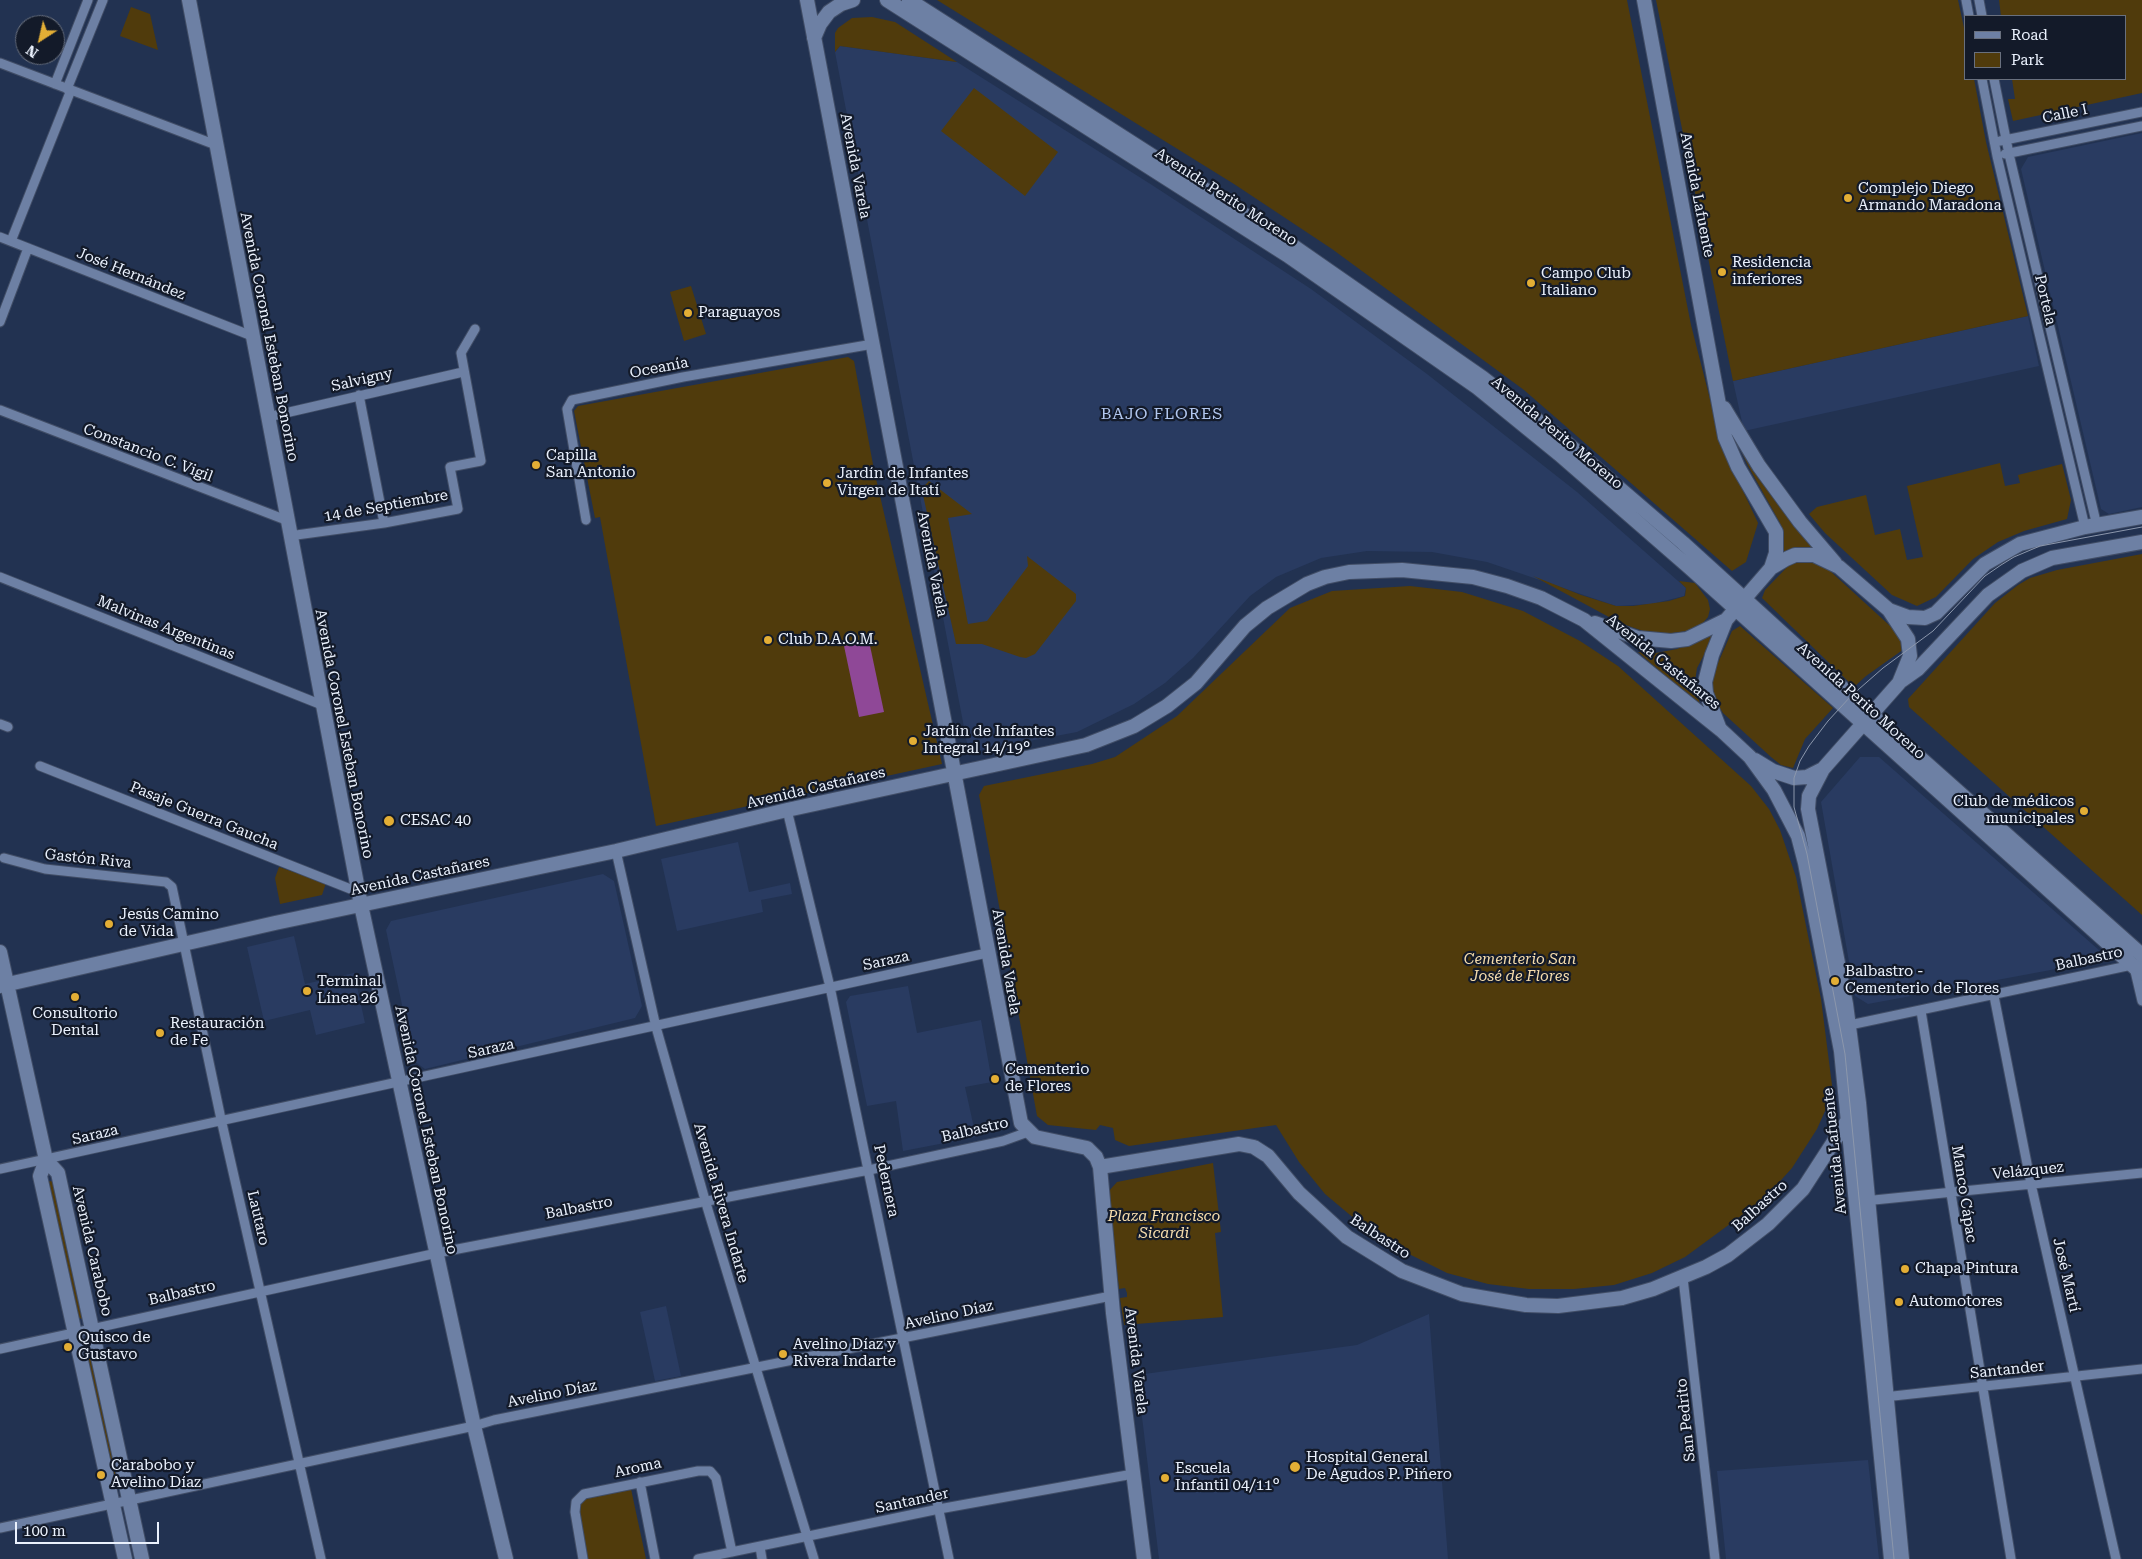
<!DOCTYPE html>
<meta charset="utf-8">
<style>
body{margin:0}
#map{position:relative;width:2142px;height:1559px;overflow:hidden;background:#223251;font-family:"Roboto Serif",serif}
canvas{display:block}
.legend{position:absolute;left:1964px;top:15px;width:162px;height:65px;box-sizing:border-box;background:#131a29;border:1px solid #69707e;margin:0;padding:6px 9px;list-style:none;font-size:15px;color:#eaf1fd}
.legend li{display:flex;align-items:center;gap:10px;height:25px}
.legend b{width:25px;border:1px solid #69707e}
.north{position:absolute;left:15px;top:15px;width:50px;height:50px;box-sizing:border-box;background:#131a29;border:1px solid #69707e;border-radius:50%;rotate:215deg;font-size:14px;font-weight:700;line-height:20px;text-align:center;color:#eaf1fd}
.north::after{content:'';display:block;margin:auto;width:18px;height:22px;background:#e3ae35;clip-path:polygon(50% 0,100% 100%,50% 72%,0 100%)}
.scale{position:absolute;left:15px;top:1522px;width:144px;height:22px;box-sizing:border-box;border:2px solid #eaf1fd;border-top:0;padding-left:6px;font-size:15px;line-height:18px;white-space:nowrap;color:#eaf1fd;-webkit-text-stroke:4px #131a29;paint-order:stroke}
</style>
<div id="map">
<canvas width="2142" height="1559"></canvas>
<ul class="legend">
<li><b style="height:6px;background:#6d80a4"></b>Road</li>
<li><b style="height:14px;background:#503b0c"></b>Park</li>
</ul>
<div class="north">N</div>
<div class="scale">100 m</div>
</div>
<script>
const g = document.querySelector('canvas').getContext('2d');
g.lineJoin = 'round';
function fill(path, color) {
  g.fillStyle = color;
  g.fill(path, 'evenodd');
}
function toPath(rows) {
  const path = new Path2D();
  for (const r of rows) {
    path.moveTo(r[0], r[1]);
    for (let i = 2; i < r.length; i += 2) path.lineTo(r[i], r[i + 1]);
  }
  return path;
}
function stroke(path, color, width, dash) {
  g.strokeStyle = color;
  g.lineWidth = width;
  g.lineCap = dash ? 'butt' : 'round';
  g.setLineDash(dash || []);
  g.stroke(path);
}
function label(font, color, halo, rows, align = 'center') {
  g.font = font + ' "Roboto Serif",serif';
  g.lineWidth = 4.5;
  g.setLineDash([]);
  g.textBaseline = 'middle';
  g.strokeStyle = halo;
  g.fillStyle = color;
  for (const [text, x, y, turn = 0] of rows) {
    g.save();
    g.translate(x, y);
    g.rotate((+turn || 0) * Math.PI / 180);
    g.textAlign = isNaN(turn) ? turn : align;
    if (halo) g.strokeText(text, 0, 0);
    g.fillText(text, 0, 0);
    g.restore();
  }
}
fill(toPath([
 [840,46,957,62,1152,185,1311,289,1427,374,1577,492,1686,588,1684,596,1652,604,1616,606,1487,562,1432,552,1367,551,1321,558,1276,577,1250,596,1193,658,1165,683,1134,704,1077,732,976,751,967,743,835,52],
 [2142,133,2142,507,2109,514,2101,509,2021,169,2028,157],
 [2028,316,2039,366,1744,431,1733,381],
 [1860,757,1879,757,2100,951,2099,961,1868,1004,1855,996,1821,802],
 [738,842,749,892,790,883,792,894,761,900,763,912,677,931,661,859],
 [603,874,614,881,642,1006,635,1018,425,1069,414,1061,386,930,391,921],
 [294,936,305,984,354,973,365,1023,316,1035,310,1010,264,1021,247,947],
 [908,986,917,1033,981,1020,992,1082,965,1087,976,1137,903,1151,896,1101,867,1106,846,1002,850,996],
 [666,1306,681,1376,655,1381,640,1312],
 [1429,1314,1448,1559,1159,1559,1137,1375,1357,1345],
 [1868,1460,1879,1559,1726,1559,1717,1471]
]), '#293b61');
fill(toPath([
 [937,0,1627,0,1691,325,1722,446,1758,523,1746,562,1732,571,1524,390,1332,249,1234,184],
 [1656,0,1958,0,1966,37,1966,79,1974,79,1986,142,2028,316,1733,381],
 [1999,0,2142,0,2142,93,2013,121,2008,99,2015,99,2012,79,2126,79,2126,16,2001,16],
 [131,7,150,14,158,50,120,36],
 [872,17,895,22,957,62,840,46,835,52,835,33,838,28,852,18],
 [974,88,1058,152,1025,196,941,131],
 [691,286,706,334,684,341,670,292],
 [848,357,854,361,874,470,942,764,656,826,600,517,595,518,574,411,578,406],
 [1731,429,1817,547,1801,547,1783,555,1784,539,1780,523,1748,466],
 [2000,463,2005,486,2020,483,2018,475,2062,464,2071,500,2067,519,2024,531,1998,542,1973,559,1936,597,1917,606,1892,595,1825,533,1809,514,1817,507,1866,495,1875,535,1900,529,1907,560,1923,557,1907,486],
 [929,481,972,514,948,518,968,624,987,621,1028,566,1027,556,1076,594,1076,601,1035,654,1026,658,1020,657,982,644,956,644,923,495,923,487],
 [2142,554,2142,915,1909,707,1908,699,1995,603,2018,585,2030,578,2057,570],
 [1811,559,1829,570,1900,635,1904,649,1866,676,1854,687,1762,598,1765,590,1791,563],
 [1533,576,1581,595,1616,606,1633,606,1669,601,1685,596,1686,588,1679,581,1695,583,1708,600,1710,609,1708,617,1701,625,1687,631,1665,634,1646,632,1620,623],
 [1410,586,1462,592,1523,611,1580,641,1618,666,1751,786,1769,809,1780,830,1796,877,1821,999,1833,1093,1817,1129,1792,1168,1764,1199,1685,1257,1652,1273,1614,1285,1574,1289,1529,1289,1488,1284,1447,1273,1401,1250,1362,1225,1325,1194,1299,1162,1276,1125,1129,1146,1115,1140,1113,1128,1100,1125,1096,1130,1048,1125,1037,1116,979,795,984,786,1092,764,1115,757,1177,716,1290,608,1332,591],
 [1740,626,1833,708,1805,739,1793,768,1781,765,1771,757,1723,713,1713,697,1711,679,1732,631],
 [1712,633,1713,638,1697,668,1695,681,1700,705,1699,706,1638,652,1656,653,1677,649],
 [279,867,326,883,322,895,280,904,275,878],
 [1213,1163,1221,1232,1215,1233,1223,1317,1124,1325,1120,1298,1127,1297,1127,1293,1125,1288,1119,1289,1108,1192,1117,1182],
 [50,1181,54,1182,86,1316,83,1319,79,1318,46,1184],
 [89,1348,93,1350,120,1480,117,1483,113,1482,83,1352],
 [631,1489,646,1559,583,1559,573,1499]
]), '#503b0c');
fill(toPath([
 [869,641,884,712,859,717,844,646]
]), '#8f4897');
const street = toPath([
 [1966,0,1969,16],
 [1979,0,1982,16],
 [0,63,216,145],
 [1982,79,1997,156,2085,527],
 [1994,79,2009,154,2097,526],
 [55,84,88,0],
 [67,89,103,0],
 [2000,141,2142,112],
 [2005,154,2142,126],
 [0,237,252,336],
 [11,241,71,90],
 [0,322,28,248],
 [359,395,384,523],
 [0,410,286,520],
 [268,417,463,372],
 [586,520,567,409,572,400,683,377,873,344],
 [289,536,384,523,458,509,450,467,481,461,461,353,475,329],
 [0,577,322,705],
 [0,724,8,727],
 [40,766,358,892],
 [787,810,830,987,949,1559],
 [616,851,656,1027,705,1200,814,1559],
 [4,858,45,869,166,882,172,887,221,1119,321,1559],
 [2134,967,2142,1001],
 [1994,996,2031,1184,2116,1559],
 [1921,1011,2011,1559],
 [1845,1026,2142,963],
 [0,1169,987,953],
 [1864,1201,2142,1173],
 [1683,1278,1715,1559],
 [0,1349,437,1253,869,1170,1003,1141,1028,1132],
 [1884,1397,2142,1369],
 [640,1482,655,1559],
 [0,1528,474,1426,494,1420,1111,1296],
 [760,1547,762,1559],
 [583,1559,575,1512,576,1502,584,1494,698,1471,710,1471,716,1478,732,1552],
 [698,1559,939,1509,1133,1474]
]);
const secondary = toPath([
 [189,0,361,905,474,1426,506,1559],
 [807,0,1021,1123,1035,1137,1087,1148,1096,1157,1100,1167,1113,1313,1144,1559],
 [887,0,1287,255,1478,388,1559,454,1690,568,2142,974],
 [909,0,1296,248,1483,378,1568,444,1683,543,1872,715,2142,955],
 [1644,0,1725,437,1738,467,1776,532,1776,553,1771,568],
 [814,38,820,24,829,12,841,4,853,0],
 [1724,408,1759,466,1800,522,1835,563],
 [1889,610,1908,617,1925,618,1936,613,1985,564,2020,544,2085,527,2142,517],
 [1595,623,1638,638,1671,641,1687,639,1726,620],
 [1901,681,1918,669,1988,595,2022,571,2052,558,2142,542],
 [1719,727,1706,693,1705,682,1712,655,1726,620,1771,568,1786,559,1795,555,1814,555,1839,567,1889,610,1908,639,1910,656,1899,683,1823,769,1809,796,1808,809,1846,1004,1859,1103,1902,1559],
 [1755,760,1773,771,1794,778,1807,777,1823,769],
 [0,952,46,1160,58,1173,142,1559],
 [0,986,275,923,616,851,787,810,1086,745,1134,726,1167,706,1196,683,1245,626,1267,608,1307,584,1325,577,1349,572,1402,570,1473,577,1507,586,1541,598,1584,620,1721,730,1750,757,1774,790,1798,836,1805,863,1841,1051,1891,1559],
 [46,1160,40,1176,125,1559],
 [1100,1167,1239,1144,1254,1147,1268,1156,1299,1193,1347,1237,1402,1271,1462,1294,1526,1305,1558,1306,1622,1298,1653,1289,1706,1267,1728,1255,1768,1224,1803,1189,1849,1118]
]);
stroke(street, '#414d66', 11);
stroke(secondary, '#414d66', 16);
stroke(street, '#6d80a4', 9);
stroke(secondary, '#6d80a4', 14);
stroke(toPath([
 [1894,1559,1845,1054,1807,854,1794,807,1794,778,1800,761,1809,746,1828,721,1851,696,1883,668,1933,631,1985,576,2001,565,2014,557,2040,546,2142,527]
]), '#8c97ac', 1);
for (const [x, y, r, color] of [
 [1848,198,5,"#e3ae35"],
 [1722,272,5,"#e3ae35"],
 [1531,283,5,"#e3ae35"],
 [688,313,5,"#e3ae35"],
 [536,465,5,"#e3ae35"],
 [827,483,5,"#e3ae35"],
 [768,640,5,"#e3ae35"],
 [913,741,5,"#e3ae35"],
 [2084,811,5,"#e3ae35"],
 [389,821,6,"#e3ae35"],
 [109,924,5,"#e3ae35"],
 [1835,981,5,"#e3ae35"],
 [307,991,5,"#e3ae35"],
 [75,997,5,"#e3ae35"],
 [160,1033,5,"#e3ae35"],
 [995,1079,5,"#e3ae35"],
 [1905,1269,5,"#e3ae35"],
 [1899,1302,5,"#e3ae35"],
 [68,1347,5,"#e3ae35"],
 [783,1354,5,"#e3ae35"],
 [1295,1467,6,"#e3ae35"],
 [101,1475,5,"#e3ae35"],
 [1165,1478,5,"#e3ae35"]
]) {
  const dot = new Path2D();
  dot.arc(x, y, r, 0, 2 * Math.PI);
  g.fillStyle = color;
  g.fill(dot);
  stroke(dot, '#131a29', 2);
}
label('15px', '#eaf1fd', '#131a29', [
 ["Calle I",2065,114,-12],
 ["Avenida Varela",855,166,79],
 ["Avenida Lafuente",1697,195,79],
 ["Avenida Perito Moreno",1226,197,33],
 ["José Hernández",131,274,22],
 ["Portela",2045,300,77],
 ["Avenida Coronel Esteban Bonorino",269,337,79],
 ["Oceanía",659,368,-11],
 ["Salvigny",362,380,-13],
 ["Avenida Perito Moreno",1557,433,40],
 ["Constancio C. Vigil",148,453,21],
 ["14 de Septiembre",386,506,-10],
 ["Avenida Varela",932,564,79],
 ["Malvinas Argentinas",166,628,22],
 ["Avenida Castañares",1663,662,39],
 ["Avenida Perito Moreno",1861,701,42],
 ["Avenida Coronel Esteban Bonorino",344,734,79],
 ["Avenida Castañares",816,788,-13],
 ["Pasaje Guerra Gaucha",204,816,22],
 ["Gastón Riva",88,859,6],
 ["Avenida Castañares",420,876,-12],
 ["Balbastro",2089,959,-12],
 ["Saraza",886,961,-12],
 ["Avenida Varela",1006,962,80],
 ["Saraza",491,1049,-12],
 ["Avenida Coronel Esteban Bonorino",426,1130,78],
 ["Balbastro",975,1130,-13],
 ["Saraza",95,1135,-13],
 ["Avenida Lafuente",1835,1151,-96],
 ["Velázquez",2028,1171,-6],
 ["Pedernera",886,1181,78],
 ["Manco Cápac",1964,1194,81],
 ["Avenida Rivera Indarte",721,1203,74],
 ["Balbastro",1760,1206,-42],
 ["Balbastro",579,1208,-11],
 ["Lautaro",258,1218,77],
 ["Balbastro",1380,1237,33],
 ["Avenida Carabobo",92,1251,77],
 ["José Martí",2066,1275,77],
 ["Balbastro",182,1293,-13],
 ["Avelino Díaz",949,1315,-12],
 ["Avenida Varela",1136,1361,83],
 ["Santander",2007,1370,-6],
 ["Avelino Díaz",552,1394,-11],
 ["San Pedrito",1686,1420,-96],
 ["Aroma",638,1468,-12],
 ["Santander",912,1501,-12]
]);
label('15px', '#eaf1fd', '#131a29', [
 ["Complejo Diego",1858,189],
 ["Armando Maradona",1858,206],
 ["Residencia",1732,263],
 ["inferiores",1732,280],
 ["Campo Club",1541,274],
 ["Italiano",1541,291],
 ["Paraguayos",698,313],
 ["Capilla",546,456],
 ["San Antonio",546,473],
 ["Jardín de Infantes",837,474],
 ["Virgen de Itatí",837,491],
 ["Club D.A.O.M.",778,640],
 ["Jardín de Infantes",923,732],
 ["Integral 14/19°",923,749],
 ["Club de médicos",2074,802,"right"],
 ["municipales",2074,819,"right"],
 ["CESAC 40",400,821],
 ["Jesús Camino",119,915],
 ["de Vida",119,932],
 ["Balbastro -",1845,972],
 ["Cementerio de Flores",1845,989],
 ["Terminal",317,982],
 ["Línea 26",317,999],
 ["Consultorio",75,1014,"center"],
 ["Dental",75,1031,"center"],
 ["Restauración",170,1024],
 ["de Fe",170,1041],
 ["Cementerio",1005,1070],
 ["de Flores",1005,1087],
 ["Chapa Pintura",1915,1269],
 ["Automotores",1909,1302],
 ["Quisco de",78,1338],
 ["Gustavo",78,1355],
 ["Avelino Díaz y",793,1345],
 ["Rivera Indarte",793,1362],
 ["Hospital General",1306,1458],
 ["De Agudos P. Pińero",1306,1475],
 ["Carabobo y",111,1466],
 ["Avelino Díaz",111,1483],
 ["Escuela",1175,1469],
 ["Infantil 04/11°",1175,1486]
], 'left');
label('italic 15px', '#f5dcac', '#131a29', [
 ["Cementerio San",1520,960],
 ["José de Flores",1520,977],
 ["Plaza Francisco",1164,1217],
 ["Sicardi",1164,1234]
]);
g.letterSpacing = '1px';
label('16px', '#b2c7ef', '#131a29', [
 ["BAJO FLORES",1162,414]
]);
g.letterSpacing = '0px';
</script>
